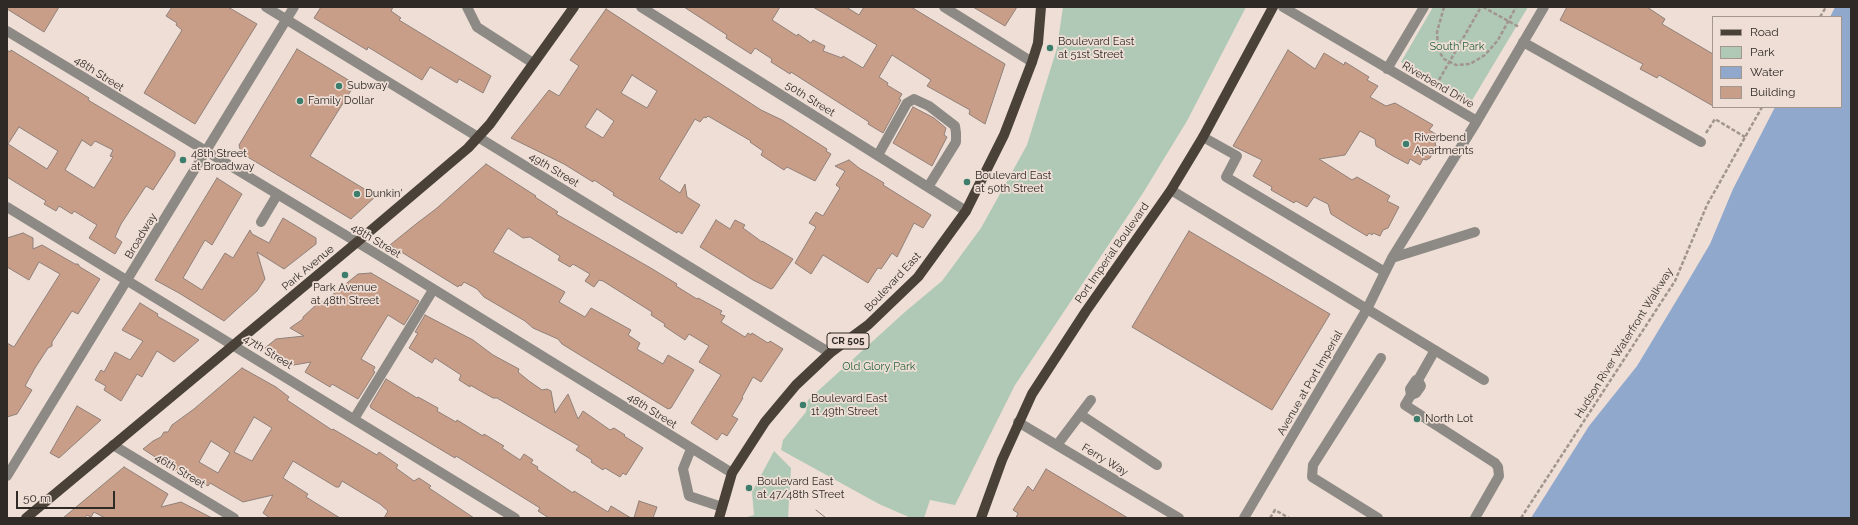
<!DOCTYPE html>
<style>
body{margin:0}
#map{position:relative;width:1858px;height:525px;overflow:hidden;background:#eeded5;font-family:Raleway,sans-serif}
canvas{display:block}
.frame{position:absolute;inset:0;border:8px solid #302a27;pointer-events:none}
.legend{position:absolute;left:1712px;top:16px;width:130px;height:92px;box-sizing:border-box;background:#eeded5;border:1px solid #a2968f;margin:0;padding:5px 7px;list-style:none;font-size:12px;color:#302a27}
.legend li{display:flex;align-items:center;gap:8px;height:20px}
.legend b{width:20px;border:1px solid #a2968f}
.scale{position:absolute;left:16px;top:491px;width:99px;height:18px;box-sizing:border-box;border:2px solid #302a27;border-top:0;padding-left:5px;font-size:12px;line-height:14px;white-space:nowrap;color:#302a27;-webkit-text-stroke:3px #eeded5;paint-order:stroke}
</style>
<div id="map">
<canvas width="1858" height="525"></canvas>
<div class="frame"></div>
<ul class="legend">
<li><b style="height:5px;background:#4a4239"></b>Road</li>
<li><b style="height:11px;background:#b0c9b6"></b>Park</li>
<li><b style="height:11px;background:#91a8cd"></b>Water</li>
<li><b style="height:11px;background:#c99e88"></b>Building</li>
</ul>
<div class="scale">50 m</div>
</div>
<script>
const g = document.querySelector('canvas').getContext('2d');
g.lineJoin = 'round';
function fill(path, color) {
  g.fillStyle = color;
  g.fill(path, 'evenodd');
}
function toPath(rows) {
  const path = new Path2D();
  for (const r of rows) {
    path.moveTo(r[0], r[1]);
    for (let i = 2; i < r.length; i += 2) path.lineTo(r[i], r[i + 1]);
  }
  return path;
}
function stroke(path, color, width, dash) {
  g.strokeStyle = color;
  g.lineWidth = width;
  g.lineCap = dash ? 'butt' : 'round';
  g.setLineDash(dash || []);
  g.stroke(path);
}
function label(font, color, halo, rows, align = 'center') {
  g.font = font + ' Raleway,sans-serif';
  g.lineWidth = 3.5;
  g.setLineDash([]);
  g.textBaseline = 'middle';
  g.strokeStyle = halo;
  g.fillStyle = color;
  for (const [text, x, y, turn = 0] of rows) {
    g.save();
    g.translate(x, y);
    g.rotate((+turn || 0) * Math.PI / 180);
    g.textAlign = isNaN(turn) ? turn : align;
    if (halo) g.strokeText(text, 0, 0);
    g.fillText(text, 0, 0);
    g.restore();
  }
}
fill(toPath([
 [1063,7,1246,7,1187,121,1143,193,1015,385,955,505,930,500,924,518,911,518,879,504,781,450,783,440,806,412,808,400,906,311,942,281,981,228,1027,145,1057,48],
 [1433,7,1528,7,1471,102,1401,62],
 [774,451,791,468,788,518,744,518,754,515,752,492]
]), '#b0c9b6');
fill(toPath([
 [1835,7,1851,7,1851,518,1531,518,1589,426,1637,366,1681,293,1710,244,1733,189,1775,107,1841,107,1841,17,1830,17]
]), '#91a8cd');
const building = toPath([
 [7,7,59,7,44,32,7,9,7,7],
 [172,7,228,7,257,24,195,124,144,93,182,30,176,25,177,23,166,16,172,7],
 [321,7,393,7,391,11,401,18,399,20,491,76,483,93,459,79,457,83,430,67,422,80,368,47,367,50,314,18,321,7],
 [684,7,780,7,772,20,797,36,798,34,811,43,813,40,825,46,823,51,842,58,843,56,863,68,877,45,813,7,846,7,859,15,864,7,911,7,1005,64,985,124,969,114,970,110,927,86,931,80,892,55,879,77,888,83,887,85,902,94,899,99,901,100,883,133,868,124,869,122,791,72,790,74,771,62,772,59,755,48,751,54,726,38,727,35,684,7],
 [973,7,1017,7,1005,26,973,7],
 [1567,7,1647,7,1665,19,1662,24,1713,54,1713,106,1659,75,1657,78,1640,69,1643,64,1637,61,1560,20,1567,7],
 [606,9,761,110,782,120,827,149,826,151,831,154,815,181,787,167,784,170,761,155,763,151,750,142,751,141,708,116,706,118,704,117,700,122,695,119,659,179,680,193,685,184,687,197,700,205,682,234,678,231,677,233,613,195,614,193,594,180,593,182,564,164,511,138,549,90,559,96,579,66,570,60,606,9],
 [632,75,657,91,647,108,621,93,632,75],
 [597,109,614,121,603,138,585,127,597,109],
 [297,49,355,84,310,156,376,196,351,219,241,153,239,145,297,49],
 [7,50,10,52,11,50,89,98,88,100,175,152,175,156,153,190,146,186,121,224,115,237,122,242,115,254,89,238,97,225,74,211,72,214,59,206,56,211,44,204,46,201,7,177,7,50],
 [19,127,58,151,47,169,8,144,19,127],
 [82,140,91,146,95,141,113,150,110,156,113,157,94,188,65,170,82,140],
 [1288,50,1315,69,1324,53,1344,65,1345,62,1369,77,1367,80,1378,86,1370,97,1386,106,1395,103,1433,125,1429,130,1439,136,1435,141,1436,147,1430,158,1426,160,1423,159,1420,165,1410,159,1408,164,1393,156,1376,146,1375,139,1360,131,1345,155,1319,159,1352,180,1357,177,1378,189,1390,196,1387,201,1399,207,1388,228,1383,230,1380,236,1373,233,1372,235,1369,233,1367,236,1347,224,1331,214,1328,204,1314,197,1307,207,1296,201,1294,203,1271,190,1272,187,1253,176,1262,160,1233,146,1288,50],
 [913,107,934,118,946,128,944,135,947,137,932,166,893,143,913,107],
 [849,160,859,168,884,183,883,185,931,215,923,228,914,223,897,257,892,253,881,269,879,268,877,269,868,283,823,255,811,274,795,263,816,227,809,223,816,212,823,216,840,188,836,185,845,171,835,166,849,160],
 [486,164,536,196,535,197,558,212,556,214,649,267,677,284,676,286,697,299,698,298,722,311,720,314,725,316,721,322,745,337,748,333,751,335,752,333,768,343,770,341,783,349,761,382,753,377,742,397,743,398,732,416,738,419,727,436,722,433,717,440,691,423,721,375,699,362,709,346,689,334,685,340,664,326,665,324,651,315,652,312,603,281,599,280,594,287,585,281,590,274,573,264,570,267,558,260,560,256,530,237,523,238,508,228,493,252,565,292,559,302,585,317,591,308,631,330,628,335,640,343,637,349,663,364,668,355,694,370,671,408,668,409,562,344,558,339,533,328,525,321,484,297,477,289,464,282,461,286,459,285,458,287,390,245,416,224,437,208,486,164],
 [217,178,242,194,212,245,205,240,183,278,202,290,225,253,233,258,250,230,252,234,269,243,283,218,316,238,316,244,284,269,257,252,265,279,257,291,224,321,179,293,155,280,217,178],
 [716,220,730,229,735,220,745,225,743,228,762,242,762,241,793,259,773,288,771,289,753,280,700,247,716,220],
 [1189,231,1330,314,1272,410,1132,327,1189,231],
 [23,233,33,238,33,249,42,245,75,264,78,264,80,267,100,279,78,314,72,311,52,342,52,346,48,348,35,368,25,386,32,390,17,414,7,417,7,343,14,347,60,274,39,262,29,280,7,267,7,238,23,233],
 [371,273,419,301,404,325,388,315,361,359,375,367,373,371,375,372,358,399,332,384,330,387,305,372,311,362,288,366,288,362,265,348,276,339,304,336,290,328,303,319,303,317,316,305,326,300,358,274,371,273],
 [140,303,158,314,157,316,199,340,174,362,157,351,142,377,137,374,121,401,104,390,106,386,95,380,101,370,104,372,115,352,130,360,143,341,122,330,140,303],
 [425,315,473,340,493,355,519,369,518,372,529,381,542,390,547,389,551,391,555,413,568,394,578,419,583,411,610,430,614,428,625,435,624,436,643,448,626,475,623,473,620,477,605,468,603,470,591,462,592,460,576,450,579,446,497,398,493,398,470,385,470,387,459,380,461,375,435,358,432,363,409,348,418,333,415,332,425,315],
 [242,368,276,387,289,397,287,400,332,430,333,429,377,455,379,452,398,465,396,468,414,481,419,478,431,486,429,488,474,518,384,518,388,511,380,504,342,481,339,487,336,487,293,461,283,478,308,494,306,497,340,518,270,518,263,513,273,495,243,502,210,483,208,486,193,477,192,478,175,470,143,449,153,441,161,437,164,432,168,432,172,425,194,409,242,368],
 [254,417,272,428,252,461,234,452,254,417],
 [211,441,230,453,218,473,199,462,211,441],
 [386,379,417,398,418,397,438,408,437,411,456,422,457,420,483,436,484,434,504,446,502,448,520,460,524,454,533,460,531,463,538,467,537,469,573,493,574,491,608,512,611,506,631,518,549,518,538,511,540,508,495,480,456,456,455,458,371,408,370,406,386,379],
 [77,406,101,420,59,458,50,453,77,406],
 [124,467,168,494,161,507,181,502,212,518,105,518,94,512,91,517,87,515,85,518,63,518,124,467],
 [1046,469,1128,518,1016,518,1018,513,1013,510,1028,486,1033,491,1046,469],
 [639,501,657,507,653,518,634,518,639,501]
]);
fill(building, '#c99e88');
stroke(building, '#8f8079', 1);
stroke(toPath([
 [1444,7,1437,32,1438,50,1444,59,1456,65,1470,64,1485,55,1498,40,1516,7],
 [1483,7,1519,27],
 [1820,17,1826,7],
 [1436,85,1481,7],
 [1706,133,1715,119,1745,137],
 [1270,518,1275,510,1289,518],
 [1521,518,1675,281,1707,205,1762,107]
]), '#a1958e', 2.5, [4, 2]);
stroke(toPath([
 [266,7,830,353],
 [467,7,477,27,533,63],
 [641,7,966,211],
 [944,7,1032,62],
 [1283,7,1477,121],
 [7,31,375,253,732,473],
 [1523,42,1701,142],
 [1387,69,1424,7],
 [1203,137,1237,156,1226,177,1385,272],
 [878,155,907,103,914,99,929,106,955,126,956,133,956,142,928,187],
 [1171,190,1484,380],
 [7,207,515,518],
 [261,222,277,195],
 [1392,258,1475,232],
 [1418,380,1421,386,1416,393,1411,395,1410,389,1416,380,1418,380,1435,350],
 [1411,395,1405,405,1495,463,1498,467,1499,476,1475,518],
 [1081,415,1157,465],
 [354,419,433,290],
 [1018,422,1179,518],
 [113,445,234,518],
 [1057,445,1091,400],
 [691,449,683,469,689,496,722,507],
 [7,476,294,7],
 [1244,518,1367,309,1392,258,1477,121,1544,7],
 [1378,518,1312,477,1313,465,1381,358]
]), '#8d8984', 10);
stroke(toPath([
 [26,518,356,243,468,148,490,124,574,7],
 [719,518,732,473,765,422,796,385,830,353,868,325,918,277,966,211,1004,135,1032,62,1038,43,1041,7],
 [981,518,1002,460,1032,394,1086,311,1171,190,1203,137,1273,7]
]), '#4a4239', 10);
stroke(toPath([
 [816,510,826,518],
 [811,518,812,518]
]), '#857b75', 1);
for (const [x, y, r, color] of [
 [1050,48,4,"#3c7d6c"],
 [339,86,4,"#3c7d6c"],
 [300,101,4,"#3c7d6c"],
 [1406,144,4,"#3c7d6c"],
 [183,160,4,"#3c7d6c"],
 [967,182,4,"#3c7d6c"],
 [357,194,4,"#3c7d6c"],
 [345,275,4,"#3c7d6c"],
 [803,405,4,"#3c7d6c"],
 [1417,419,4,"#3c7d6c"],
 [749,488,4,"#3c7d6c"]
]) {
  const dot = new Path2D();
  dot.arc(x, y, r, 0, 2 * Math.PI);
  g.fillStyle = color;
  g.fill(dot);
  stroke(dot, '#eeded5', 1.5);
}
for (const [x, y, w] of [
 [848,341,42]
]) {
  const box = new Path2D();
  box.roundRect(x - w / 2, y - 8, w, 16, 3);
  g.fillStyle = '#eeded5';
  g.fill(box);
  stroke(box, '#302a27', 1);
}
label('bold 10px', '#302a27', null, [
 ["CR 505",848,341]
]);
label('11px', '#302a27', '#eeded5', [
 ["Boulevard East",1058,42],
 ["at 51st Street",1058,55],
 ["Subway",347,86],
 ["Family Dollar",308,101],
 ["Riverbend",1414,138],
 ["Apartments",1414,151],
 ["48th Street",191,154],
 ["at Broadway",191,167],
 ["Boulevard East",975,176],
 ["at 50th Street",975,189],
 ["Dunkin'",365,194],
 ["Park Avenue",345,288,"center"],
 ["at 48th Street",345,301,"center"],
 ["Boulevard East",811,399],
 ["1t 49th Street",811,412],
 ["North Lot",1425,419],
 ["Boulevard East",757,482],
 ["at 47/48th STreet",757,495]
], 'left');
label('11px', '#26633c', '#eeded5', [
 ["South Park",1457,47],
 ["Old Glory Park",879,367]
]);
label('11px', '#302a27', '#eeded5', [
 ["48th Street",99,74,32],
 ["Riverbend Drive",1438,85,30],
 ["50th Street",810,99,32],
 ["49th Street",554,170,31],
 ["Broadway",141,236,-59],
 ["48th Street",376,241,31],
 ["Port Imperial Boulevard",1112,253,-55],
 ["Park Avenue",308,268,-40],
 ["Boulevard East",893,282,-47],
 ["Hudson River Waterfront Walkway",1624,343,-58],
 ["47th Street",268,352,31],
 ["Avenue at Port Imperial",1310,383,-60],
 ["48th Street",652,411,32],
 ["Ferry Way",1105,460,31],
 ["46th Street",180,471,31]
]);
</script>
